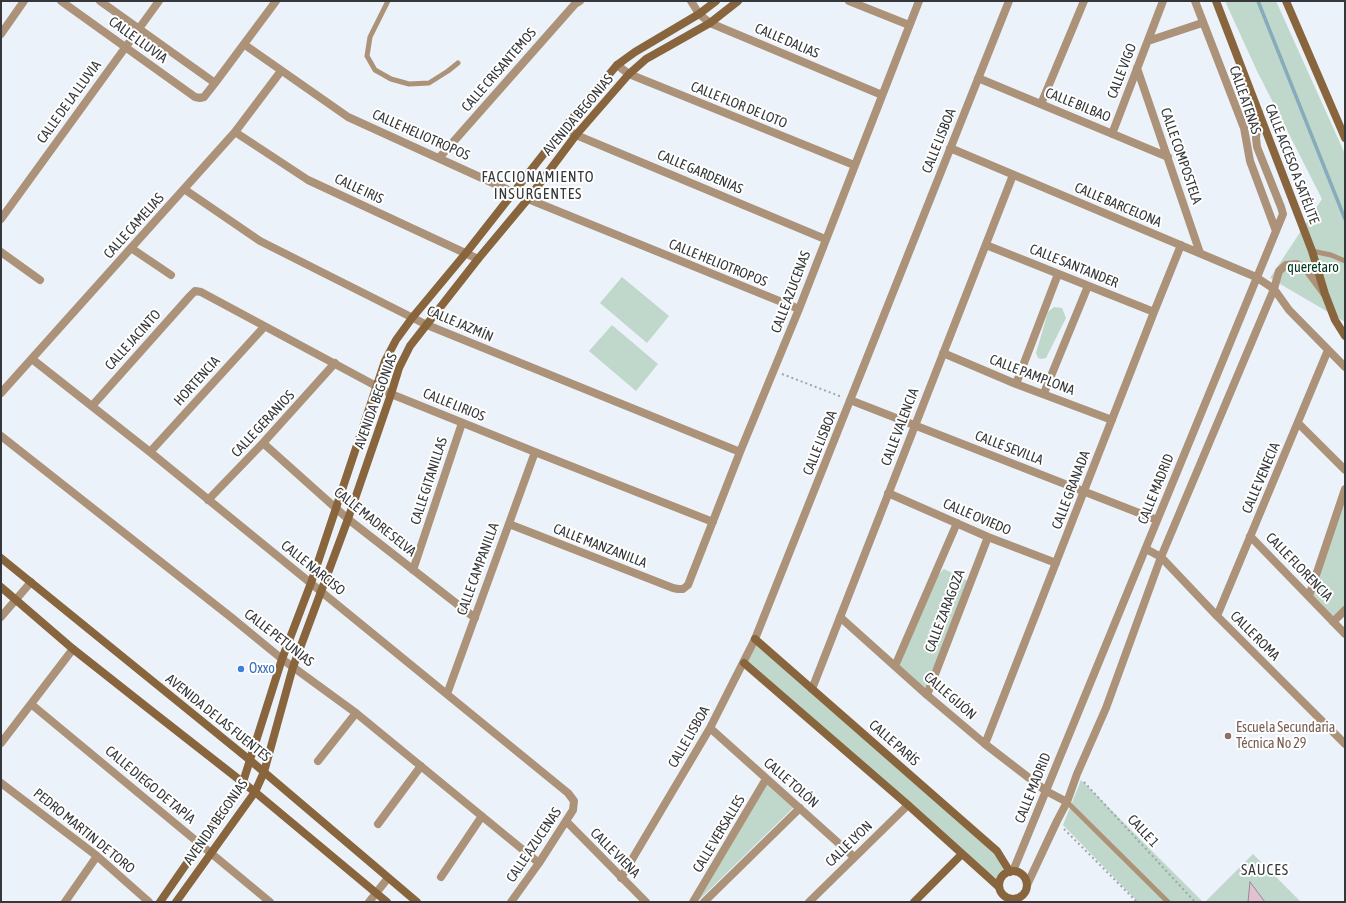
<!DOCTYPE html>
<meta charset="utf-8">
<style>
body{margin:0}
#map{position:relative;width:1346px;height:903px;overflow:hidden;background:#ecf2f9;font-family:"Asap Condensed",sans-serif}
canvas{display:block}
.frame{position:absolute;inset:0;border:2px solid #35373a;pointer-events:none}
</style>
<div id="map">
<canvas width="1346" height="903"></canvas>
<div class="frame"></div>
</div>
<script>
const g = document.querySelector('canvas').getContext('2d');
g.lineJoin = 'round';
function fill(path, color) {
  g.fillStyle = color;
  g.fill(path, 'evenodd');
}
function toPath(rows) {
  const path = new Path2D();
  for (const r of rows) {
    if (r.length === 3) {
      path.moveTo(r[0] + r[2], r[1]);
      path.arc(r[0], r[1], r[2], 0, 2 * Math.PI);
      continue;
    }
    path.moveTo(r[0], r[1]);
    for (let i = 2; i < r.length; i += 2) path.lineTo(r[i], r[i + 1]);
  }
  return path;
}
function stroke(path, color, width, dash) {
  g.strokeStyle = color;
  g.lineWidth = width;
  g.lineCap = dash ? 'butt' : 'round';
  g.setLineDash(dash || []);
  g.stroke(path);
}
function label(font, color, halo, rows, align = 'center') {
  g.font = font + ' "Asap Condensed",sans-serif';
  g.lineWidth = 4;
  g.setLineDash([]);
  g.textBaseline = 'middle';
  g.strokeStyle = halo;
  g.fillStyle = color;
  for (const [text, x, y, turn = 0] of rows) {
    g.save();
    g.translate(x, y);
    g.rotate((+turn || 0) * Math.PI / 180);
    g.textAlign = isNaN(turn) ? turn : align;
    if (halo) g.strokeText(text, 0, 0);
    g.fillText(text, 0, 0);
    g.restore();
  }
}
fill(toPath([
 [1225,1,1276,1,1345,154,1345,322,1270,278,1322,199,1257,71],
 [622,277,669,316,647,343,600,303],
 [1054,307,1062,308,1066,318,1046,358,1041,359,1038,358,1036,353,1048,312],
 [612,325,658,364,636,391,589,351],
 [1345,489,1345,610,1333,622,1309,596],
 [944,569,970,582,927,693,897,667,936,577],
 [755,639,1005,863,1000,881,962,854,744,663],
 [1081,780,1203,902,1138,902,1063,825],
 [767,784,794,807,698,901],
 [1253,854,1301,902,1205,902]
]), '#c0d7cb');
stroke(toPath([
 [1258,1,1345,219]
]), '#86acbc', 3.5);
const building = toPath([
 [1250,882,1265,902,1248,902,1250,882]
]);
fill(building, '#e4c1d2');
stroke(building, '#938b8f', 1);
stroke(toPath([
 [782,374,842,397],
 [1084,782,1195,902],
 [1064,829,1137,902]
]), '#a0a5aa', 2, [2, 3]);
stroke(toPath([
 [388,1,370,37,367,56,375,70,391,79,409,84,429,83,448,71,458,63],
 [1312,251,1331,255,1345,261],
 [1067,802,1168,902]
]), '#ab9278', 5);
stroke(toPath([
 [61,1,195,97,200,98,204,97,215,83,276,1],
 [100,1,215,83],
 [691,1,699,14,710,23,882,95],
 [849,1,909,25],
 [1195,1,1244,128,1250,161,1276,231],
 [1,34,24,1],
 [1148,41,1202,23],
 [245,45,348,117,528,199,799,309],
 [617,65,629,74,854,165],
 [1137,68,1200,253],
 [978,78,1168,157],
 [1041,104,1084,1],
 [564,128,576,135,825,239],
 [235,132,308,180,478,259],
 [1112,134,1163,1],
 [950,148,1256,277,1274,289,1289,310,1345,367],
 [439,158,575,4,580,1],
 [184,189,260,241,427,325,740,452],
 [1,219,159,1],
 [986,245,1154,312],
 [131,248,171,275],
 [1,252,40,280],
 [943,353,1016,384,1112,420],
 [32,359,150,452,568,793,574,801,573,810,539,863,511,902],
 [1016,384,1058,274],
 [1,393,235,132,281,71],
 [1044,393,1088,286],
 [850,400,1157,520],
 [92,406,190,296,195,291,201,292,391,394,535,452,713,522],
 [1298,423,1345,470],
 [1,436,232,618,282,659,356,713,539,863],
 [263,443,348,519,475,618],
 [150,452,264,327],
 [888,493,988,537,1056,563],
 [208,500,263,443,335,363],
 [509,524,673,588,678,589,683,589,688,585,740,452,799,309,919,1],
 [1250,536,1345,634],
 [1146,549,1161,557,1217,616,1345,744],
 [413,570,462,423],
 [1309,596,1345,489],
 [1217,616,1328,350],
 [1,617,31,582],
 [840,617,927,695,985,744,1046,791,1067,802],
 [1333,622,1345,610],
 [895,666,957,523],
 [812,689,1013,175],
 [447,694,535,452],
 [927,695,988,537],
 [31,704,270,902],
 [710,728,854,857],
 [1,743,73,649],
 [985,744,1154,312,1181,245],
 [318,761,356,713],
 [1,783,97,856,149,902],
 [566,821,646,902],
 [378,824,421,766],
 [1013,871,1283,214,1281,207,1257,147,1256,138,1259,113],
 [441,877,482,816],
 [621,878,710,728,755,639,1009,1],
 [1027,885,1057,821,1067,802,1077,774,1106,708,1161,557,1274,289,1279,271,1286,265,1297,264,1307,270,1324,293],
 [65,902,97,856],
 [369,902,388,878],
 [693,902,766,779],
 [704,902,800,808],
 [809,902,908,805],
 [1014,902,1014,899]
]), '#ab9278', 8);
stroke(toPath([
 [1216,1,1312,251,1325,294,1335,320,1345,336],
 [1286,1,1345,138],
 [1,558,251,761,417,902],
 [1,587,73,649,149,709,255,792,387,902],
 [755,639,997,851,1010,872],
 [744,663,908,805,999,887],
 [1013,885,14],
 [160,902,243,782,282,659,311,583,385,361,396,340,412,318,466,253,564,128,617,65,635,52,699,14,716,1],
 [176,902,255,792,264,772,293,667,348,519,391,394,399,368,410,346,478,259,528,199,576,135,629,74,646,59,710,23,738,1],
 [914,902,962,854]
]), '#88653c', 8);
for (const [x, y, r, color] of [
 [241,669,4,"#3f7fe0"],
 [1228,736,4,"#8d6e63"]
]) {
  const dot = new Path2D();
  dot.arc(x, y, r, 0, 2 * Math.PI);
  g.fillStyle = color;
  g.fill(dot);
  stroke(dot, '#fff', 1.5);
}
label('14px', '#35373a', '#fff', [
 ["CALLE LLUVIA",138,40,36],
 ["CALLE DALIAS",787,41,23],
 ["CALLE CRISANTEMOS",499,70,-49],
 ["CALLE VIGO",1122,71,-69],
 ["CALLE ATENAS",1245,100,71],
 ["CALLE DE LA LLUVIA",69,102,-54],
 ["CALLE FLOR DE LOTO",739,105,22],
 ["CALLE BILBAO",1078,105,22],
 ["AVENIDA BEGONIAS",578,115,-50],
 ["CALLE HELIOTROPOS",421,135,24],
 ["CALLE LISBOA",939,141,-68],
 ["CALLE COMPOSTELA",1181,156,71],
 ["CALLE ACCESO A SATÉLITE",1292,164,69],
 ["CALLE GARDENIAS",700,172,23],
 ["CALLE IRIS",359,189,25],
 ["CALLE BARCELONA",1118,205,23],
 ["CALLE CAMELIAS",134,226,-48],
 ["CALLE HELIOTROPOS",718,263,22],
 ["CALLE SANTANDER",1074,266,22],
 ["CALLE AZUCENAS",791,292,-69],
 ["CALLE JAZMÍN",460,324,23],
 ["CALLE JACINTO",133,340,-48],
 ["CALLE PAMPLONA",1032,375,21],
 ["HORTENCIA",197,381,-48],
 ["AVENIDA BEGONIAS",376,401,-70],
 ["CALLE LIRIOS",454,405,22],
 ["CALLE GERANIOS",263,424,-47],
 ["CALLE VALENCIA",900,427,-69],
 ["CALLE LISBOA",820,443,-68],
 ["CALLE SEVILLA",1009,448,21],
 ["CALLE VENECIA",1261,478,-67],
 ["CALLE GITANILLAS",429,481,-72],
 ["CALLE MADRID",1156,489,-68],
 ["CALLE GRANADA",1071,490,-69],
 ["CALLE OVIEDO",977,517,23],
 ["CALLE MADRE SELVA",375,522,39],
 ["CALLE MANZANILLA",600,546,21],
 ["CALLE FLORENCIA",1299,567,46],
 ["CALLE NARCISO",313,568,39],
 ["CALLE CAMPANILLA",478,569,-70],
 ["CALLE ZARAGOZA",945,611,-69],
 ["CALLE ROMA",1255,636,45],
 ["CALLE PETUNIAS",279,638,38],
 ["CALLE GIJÓN",950,696,41],
 ["AVENIDA DE LAS FUENTES",218,718,39],
 ["CALLE LISBOA",689,737,-60],
 ["CALLE PARÍS",894,743,41],
 ["CALLE TOLÓN",791,783,41],
 ["CALLE DIEGO DE TAPÍA",150,785,40],
 ["CALLE MADRID",1033,788,-68],
 ["AVENIDA BEGONIAS",216,822,-55],
 ["PEDRO MARTIN DE TORO",84,831,39],
 ["CALLE 1",1143,831,47],
 ["CALLE VERSALLES",719,834,-59],
 ["CALLE LYON",849,844,-44],
 ["CALLE AZUCENAS",534,845,-56],
 ["CALLE VIENA",615,853,45]
]);
label('14px', '#023320', '#fff', [
 ["queretaro",1313,268]
]);
label('14px', '#366cbe', '#fff', [
 ["Oxxo",249,669]
], 'left');
label('14px', '#785e54', '#fff', [
 ["Escuela Secundaria",1236,728],
 ["Técnica No 29",1236,744]
], 'left');
g.letterSpacing = '1px';
label('15px', '#35373a', '#fff', [
 ["FACCIONAMIENTO",538,177],
 ["INSURGENTES",538,194],
 ["SAUCES",1265,870]
]);
g.letterSpacing = '0px';
</script>
